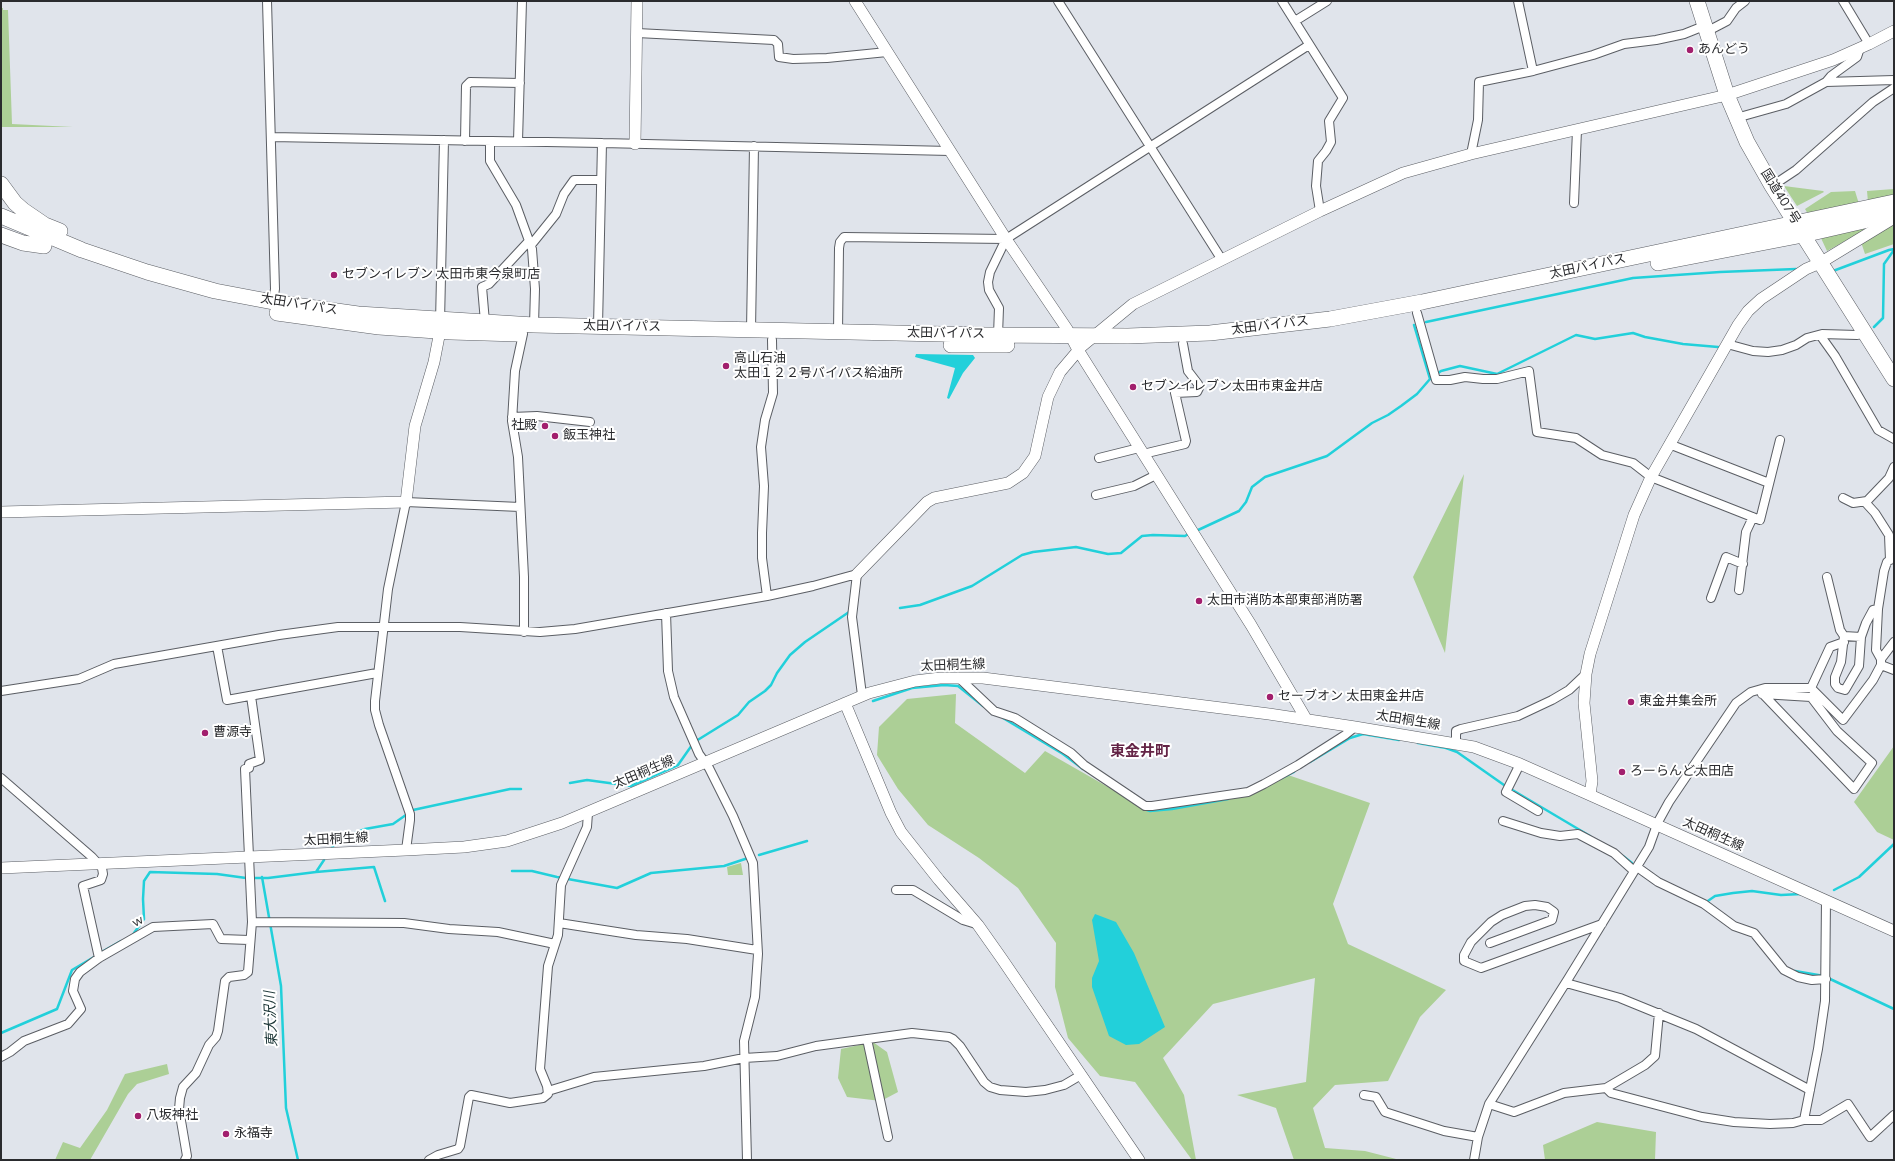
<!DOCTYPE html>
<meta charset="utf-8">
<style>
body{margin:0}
#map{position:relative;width:1895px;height:1161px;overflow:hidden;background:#e0e4eb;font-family:"Nunito Sans",sans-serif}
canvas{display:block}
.frame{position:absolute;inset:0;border:2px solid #2a2b2e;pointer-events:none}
</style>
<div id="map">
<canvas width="1895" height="1161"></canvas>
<div class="frame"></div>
</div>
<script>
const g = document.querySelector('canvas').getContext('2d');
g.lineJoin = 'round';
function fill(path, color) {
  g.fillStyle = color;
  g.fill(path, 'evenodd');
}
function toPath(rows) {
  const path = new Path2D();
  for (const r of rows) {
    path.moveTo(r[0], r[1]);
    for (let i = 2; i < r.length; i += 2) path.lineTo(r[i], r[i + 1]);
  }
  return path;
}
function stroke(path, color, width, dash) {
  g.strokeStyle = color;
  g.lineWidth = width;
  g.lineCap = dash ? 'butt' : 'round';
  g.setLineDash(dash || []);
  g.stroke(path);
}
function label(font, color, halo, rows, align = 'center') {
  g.font = font + ' "Nunito Sans","Noto Sans JP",sans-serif';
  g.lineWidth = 4;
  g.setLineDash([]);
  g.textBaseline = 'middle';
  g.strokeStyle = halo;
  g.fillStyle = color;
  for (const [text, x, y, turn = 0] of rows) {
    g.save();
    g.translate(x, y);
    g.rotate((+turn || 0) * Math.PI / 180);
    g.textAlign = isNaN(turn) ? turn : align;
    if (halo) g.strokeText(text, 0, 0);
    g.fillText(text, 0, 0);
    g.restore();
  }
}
fill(toPath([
 [1,8,3,8,3,10,8,10,12,124,73,127,1,127],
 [1784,186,1823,191,1824,192,1797,206],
 [1894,189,1894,198,1868,202,1867,191],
 [1855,191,1859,204,1808,214,1805,209,1831,192],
 [1894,222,1894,244,1865,254,1861,242],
 [1876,224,1827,251,1820,236],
 [1464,474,1445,653,1413,577],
 [956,694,955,723,1025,773,1045,751,1150,811,1249,795,1288,775,1370,803,1333,904,1348,944,1446,990,1420,1017,1388,1081,1335,1085,1313,1108,1325,1148,1365,1151,1400,1160,1294,1160,1276,1108,1237,1095,1306,1082,1315,978,1213,1004,1163,1058,1184,1095,1196,1160,1192,1160,1135,1082,1100,1076,1068,1038,1055,987,1056,943,1018,888,979,858,928,825,898,789,877,755,879,727,907,699],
 [1894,746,1894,840,1877,832,1854,802],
 [741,863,743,875,728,875,727,867],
 [873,1042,887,1052,898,1092,881,1101,847,1097,838,1078,841,1049],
 [167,1064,169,1074,137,1084,128,1094,90,1160,55,1160,63,1142,80,1148,107,1110,125,1074],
 [1597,1122,1656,1132,1655,1160,1545,1160,1543,1145]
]), '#accf96');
fill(toPath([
 [916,354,973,355,975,358,963,373,949,399,947,398,955,368,915,357],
 [1095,914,1116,922,1134,953,1165,1027,1139,1044,1126,1045,1109,1036,1092,987,1092,978,1099,961,1092,920]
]), '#22d0da');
stroke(toPath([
 [1833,271,1889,250,1894,249],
 [1426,322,1633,278,1720,272,1796,269],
 [1414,325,1430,379],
 [1874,327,1883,318,1884,264,1894,250],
 [1196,531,1239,511,1246,502,1252,487,1265,477,1327,456,1372,423,1388,415,1401,406,1417,394,1430,379,1441,371,1460,366,1497,374,1576,335,1595,339,1633,333,1645,337,1683,344,1718,347],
 [900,608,920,605,972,586,1022,555,1033,552,1076,547,1108,554,1121,553,1142,536,1153,535,1185,536,1190,533],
 [873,701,912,688,944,685,958,686,983,706],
 [1003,718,1063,754,1083,769],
 [696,741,738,715,749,702,765,691,771,685,777,673,790,655,805,642,849,612],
 [1418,743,1446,748,1457,752,1504,785,1590,836],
 [1310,762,1350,738,1363,734,1399,740],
 [1282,778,1294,772],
 [570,783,587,780,631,786,678,765,692,745],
 [1144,809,1150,811,1172,809,1228,799],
 [332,848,336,841,365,829,393,824,413,810,510,789,521,789],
 [759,855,807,841],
 [1623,856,1632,863],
 [512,871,532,871,557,877,617,888,651,873,724,866,748,858],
 [316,872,374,867,385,901],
 [262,877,281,986,286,1108,298,1160],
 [1834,890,1859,877,1894,844],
 [1705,903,1715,896,1733,893,1752,891,1781,895,1801,894],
 [134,933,144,919,143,899,144,881,150,872,217,874,246,878,268,878,316,872,324,860],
 [100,953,121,941],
 [1795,971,1824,976],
 [1828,978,1894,1009],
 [1,1033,57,1009,72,970,94,957]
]), '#22d0da', 2.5);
const street = toPath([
 [267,1,275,289,273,302],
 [1058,1,1222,260],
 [1282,1,1343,98,1329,121,1331,142,1326,151,1318,161,1316,186,1320,211],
 [1518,1,1533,71],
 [1843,1,1869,44],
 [1295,21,1327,1],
 [1706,32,1727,21,1736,8,1745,1],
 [637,33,774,40,778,44,779,57,793,59,827,58,887,52],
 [1826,82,1831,76,1857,57,1860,48],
 [1736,118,1786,104,1826,82,1894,80],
 [271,137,602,143,950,151],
 [465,141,466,86,470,82,520,83],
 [490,141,490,161,516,205,532,249,535,289,534,325],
 [518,141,522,1],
 [1471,154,1478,120,1479,82,1533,71,1593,55,1624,44,1656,40,1684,34,1704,26],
 [1772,186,1796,170,1856,117,1873,102,1894,88],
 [1574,203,1577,130],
 [531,245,556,214,564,194,574,180,601,180],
 [1417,313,1436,380,1450,380,1465,377,1483,379,1497,379,1529,371,1537,432,1576,438,1602,455,1633,463,1651,477,1760,520,1780,440],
 [440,322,444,140],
 [485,322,482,287,489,284,529,241],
 [598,326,602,143],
 [751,330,754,146],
 [838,332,839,248,840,242,844,237,1006,239],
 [523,334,515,371,512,421,518,457,524,577,524,632],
 [998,335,999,308,989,290,988,282,990,272,1006,239,1309,45],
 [1820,335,1835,356,1878,430,1894,439],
 [1727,344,1753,351,1768,352,1782,350,1796,345,1807,338,1822,334,1857,335,1865,333],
 [512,417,537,416,590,422],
 [1669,444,1769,483],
 [1143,454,1185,444,1186,441,1175,393,1197,392,1199,388,1198,384,1188,371,1183,344],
 [1099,458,1139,448],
 [1096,495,1134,486,1156,475],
 [1843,498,1853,503,1867,501,1889,478,1894,467],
 [1865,502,1875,513,1889,535,1890,560],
 [1827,577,1840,630,1844,636],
 [1739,590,1746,532,1753,517],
 [767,596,762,558,762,533,764,486,761,447,765,420,773,393,772,340],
 [1711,598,1726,557,1743,564],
 [666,613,668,671,674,697,699,754,709,768,733,816,753,863,758,954,755,997,744,1041,747,1160],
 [1861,637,1844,636,1841,662,1835,677,1835,684,1838,688,1845,690,1859,666,1861,637,1866,623,1873,610,1878,609],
 [217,646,227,700,377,673],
 [1881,659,1894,642],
 [1881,665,1894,670],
 [958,677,994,711,1015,718,1071,753,1084,765,1145,806,1152,806,1248,792,1264,784,1298,765,1345,735,1355,727],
 [1811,688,1830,647,1844,642],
 [1759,690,1854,789,1872,763,1837,731,1811,697,1762,694],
 [1,691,79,679,114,664,279,635,338,627,460,627,540,632,575,629,767,596,813,586,857,574,852,617,862,695],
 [1456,743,1456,731,1461,729,1518,716,1552,700,1569,690,1586,674],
 [1520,764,1506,792,1538,811],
 [1,778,92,857,102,868,103,874,101,880,83,886,99,958],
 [1503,821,1541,833,1560,836,1578,834,1614,853,1634,871],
 [406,850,410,820,410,814,379,725,375,710,375,701,388,589,406,502,520,507],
 [1637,867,1658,882,1704,904,1734,926,1754,933,1784,970,1798,977,1812,980,1826,979],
 [896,890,913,890,963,920,976,924],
 [252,922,404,923,449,929,498,932,555,944],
 [559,923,636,935,687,939,757,950],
 [1490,943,1552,920,1554,912,1547,907,1535,905,1525,906,1502,915,1491,922,1471,942,1464,955,1464,961,1481,968,1602,924],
 [1566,983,1620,998,1696,1029,1810,1090],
 [867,1039,888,1137],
 [1,1057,10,1052,24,1041,68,1024,81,1009,73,991,75,979,80,972,99,958,153,927,213,924,221,939,249,940],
 [1606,1088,1645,1065,1655,1056,1659,1013],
 [548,1091,594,1077,704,1066,744,1058,777,1056,816,1046,912,1033,949,1037,953,1039,960,1046,984,1082,990,1087,1000,1090,1026,1092,1045,1090,1064,1085,1081,1075],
 [1364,1095,1376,1097,1385,1112,1444,1131,1478,1137],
 [1489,1104,1514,1112,1564,1093,1606,1088,1611,1093,1702,1117,1734,1122,1770,1124,1793,1123,1804,1120,1821,1120,1848,1104,1870,1137,1894,1115],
 [1804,1120,1818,1049,1825,1001,1826,900],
 [185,1160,187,1156,179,1109,180,1098,183,1087,196,1073,209,1045,216,1037,218,1031,225,981,229,977,244,975,248,972,252,922,245,769,249,768,249,764,260,760,251,696],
 [429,1160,438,1155,458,1149,460,1146,469,1097,471,1095,510,1103,543,1098,548,1094,547,1086,540,1069,548,966,558,935,561,885,587,827,588,813],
 [1474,1160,1478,1137,1489,1104,1568,979,1649,847,1658,822,1669,802,1736,703,1751,692,1765,688,1811,688,1843,720,1873,680,1881,665,1881,659,1876,650,1878,609,1884,571,1887,562,1894,557]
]);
const secondary = toPath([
 [855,1,1006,239,1067,329,1078,350,1251,625,1305,717],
 [635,144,637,1],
 [1,512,406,502,415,426,434,362,440,331],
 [857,574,927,502,934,498,1008,483,1023,473,1035,456,1048,397,1060,372,1082,346,1133,304,1320,211,1403,173,1471,154,1727,95,1833,60,1869,44,1894,31],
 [845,703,891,813,901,832,939,880,978,925,1002,959,1139,1160],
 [1590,795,1592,781,1584,703,1586,674,1590,654,1634,515,1651,477,1738,325,1748,311,1761,299,1806,269,1820,263,1894,218],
 [1,868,406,850,464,847,507,841,562,823,869,693,915,681,940,678,983,678,1269,714,1355,727,1474,747,1520,764,1590,795,1894,931]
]);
const highway = toPath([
 [1697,1,1727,95,1747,142,1772,186,1894,379],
 [1,184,15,203,23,210,45,225,60,231],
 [1,216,82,250,147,272,215,291,273,302,358,314,534,325,986,335,1128,336,1210,333,1330,319,1422,302,1894,202],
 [1,235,23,243,44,246],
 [1658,263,1803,235,1894,214],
 [277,313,379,327,451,332,518,334],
 [951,345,1007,345]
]);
stroke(street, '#5b5e64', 10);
stroke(secondary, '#5b5e64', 12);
stroke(highway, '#5b5e64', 16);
stroke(street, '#fff', 8);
stroke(secondary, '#fff', 11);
stroke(highway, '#fff', 15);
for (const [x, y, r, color] of [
 [1690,50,4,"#a21f6d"],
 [334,275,4,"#a21f6d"],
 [726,366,4,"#a21f6d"],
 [1133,387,4,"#a21f6d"],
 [545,426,4,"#a21f6d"],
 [555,436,4,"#a21f6d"],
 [1199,601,4,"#a21f6d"],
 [1270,697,4,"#a21f6d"],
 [1631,702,4,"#a21f6d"],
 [205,733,4,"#a21f6d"],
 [1622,772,4,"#a21f6d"],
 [138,1116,4,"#a21f6d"],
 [226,1134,4,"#a21f6d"]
]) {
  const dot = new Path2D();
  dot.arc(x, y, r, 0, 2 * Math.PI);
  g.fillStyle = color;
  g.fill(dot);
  stroke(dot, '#fff', 1.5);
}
label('13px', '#2a2b2e', '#fff', [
 ["あんどう",1698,50],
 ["セブンイレブン 太田市東今泉町店",342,275],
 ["高山石油",734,359],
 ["太田１２２号バイパス給油所",734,374],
 ["セブンイレブン太田市東金井店",1141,387],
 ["社殿",537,426,"right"],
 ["飯玉神社",563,436],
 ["太田市消防本部東部消防署",1207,601],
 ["セーブオン 太田東金井店",1278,697],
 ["東金井集会所",1639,702],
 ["曹源寺",213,733],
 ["ろーらんど太田店",1630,772],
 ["八坂神社",146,1116],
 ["永福寺",234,1134]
], 'left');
label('13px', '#2a2b2e', '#fff', [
 ["国道407号",1780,197,58],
 ["太田バイパス",1588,267,-12],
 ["太田バイパス",299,305,9],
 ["太田バイパス",1270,326,-7],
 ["太田バイパス",622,327,1],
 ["太田バイパス",946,334,1],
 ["太田桐生線",953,666,-2],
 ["太田桐生線",1408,721,9],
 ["太田桐生線",644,773,-23],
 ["太田桐生線",1713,835,24],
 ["太田桐生線",336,840,-3],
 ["w",138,922,-28]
]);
label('italic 14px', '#1b3536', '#fff', [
 ["東大沢川",272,1019,-93]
]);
label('bold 15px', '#642446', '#fff', [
 ["東金井町",1140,752]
]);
</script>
